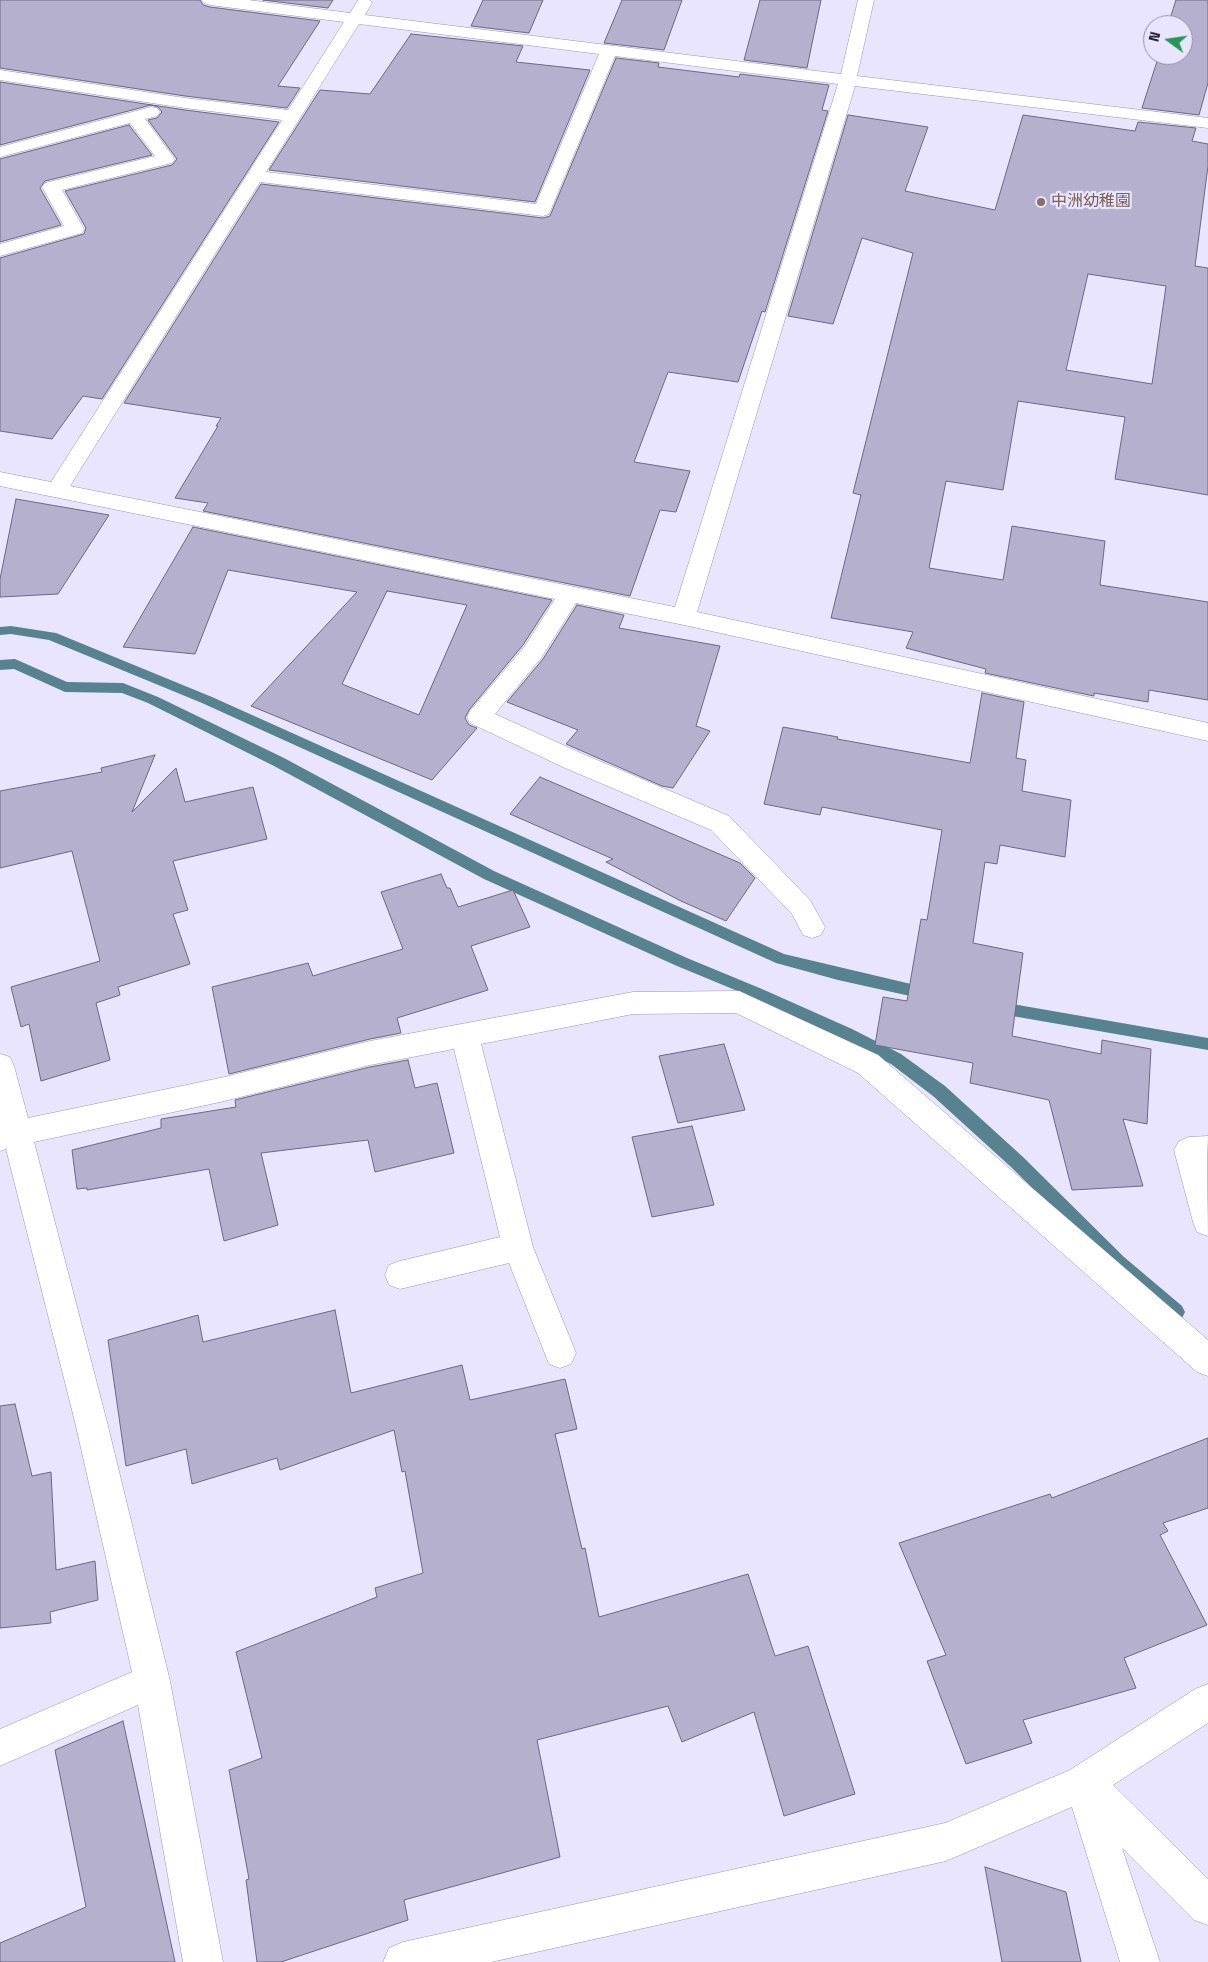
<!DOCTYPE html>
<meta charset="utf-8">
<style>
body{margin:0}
#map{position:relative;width:1208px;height:1962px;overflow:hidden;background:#e9e5fe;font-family:"Space Grotesk",sans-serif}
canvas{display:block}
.north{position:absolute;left:1143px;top:15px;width:50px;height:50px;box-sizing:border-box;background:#e9e5fe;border:1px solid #928fa2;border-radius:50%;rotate:284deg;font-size:14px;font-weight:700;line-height:20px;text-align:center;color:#0f0d17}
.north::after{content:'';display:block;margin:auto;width:18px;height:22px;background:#269752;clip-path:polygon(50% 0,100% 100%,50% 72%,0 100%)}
</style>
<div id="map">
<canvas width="1208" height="1962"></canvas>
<div class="north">N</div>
</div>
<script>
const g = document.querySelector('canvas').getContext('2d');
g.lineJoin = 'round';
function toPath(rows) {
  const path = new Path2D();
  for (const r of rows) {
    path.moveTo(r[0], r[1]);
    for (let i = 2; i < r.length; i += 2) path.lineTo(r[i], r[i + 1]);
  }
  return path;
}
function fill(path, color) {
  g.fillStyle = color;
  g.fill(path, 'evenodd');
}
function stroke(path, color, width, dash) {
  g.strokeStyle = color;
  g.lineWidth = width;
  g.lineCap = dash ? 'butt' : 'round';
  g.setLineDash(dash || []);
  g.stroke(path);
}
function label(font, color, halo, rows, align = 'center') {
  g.font = font + ' "Space Grotesk","Noto Sans JP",sans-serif';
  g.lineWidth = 4.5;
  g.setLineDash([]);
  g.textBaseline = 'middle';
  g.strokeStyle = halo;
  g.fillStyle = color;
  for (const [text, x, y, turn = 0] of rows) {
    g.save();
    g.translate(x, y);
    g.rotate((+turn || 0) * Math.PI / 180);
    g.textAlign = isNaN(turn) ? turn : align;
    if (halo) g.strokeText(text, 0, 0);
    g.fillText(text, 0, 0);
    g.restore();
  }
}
fill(toPath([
 [11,626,56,633,212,697,784,954,928,988,933,990,936,994,933,998,928,1000,838,980,776,963,202,703,49,640,11,634,0,635,0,627,11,626],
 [15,659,67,682,123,683,158,697,284,758,494,871,687,958,762,989,852,1029,901,1054,945,1086,1023,1157,1124,1257,1182,1306,1185,1312,1182,1318,1176,1320,1170,1318,1112,1267,1011,1167,933,1096,891,1064,842,1039,752,997,677,966,484,879,274,766,148,703,122,693,65,692,14,669,0,670,0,660,15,659],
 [995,1001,1208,1038,1208,1050,995,1013,990,1011,987,1007,990,1003,995,1001]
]), '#56838f');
const building = toPath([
 [0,0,200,0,203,5,210,7,320,21,278,86,300,88,287,108,185,96,0,68,0,0],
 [263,0,333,0,328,8,263,0],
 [483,0,543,0,529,33,471,26,483,0],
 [622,0,682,0,664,50,604,43,622,0],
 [760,0,821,0,807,68,744,60,760,0],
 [1176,0,1208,0,1208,83,1199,115,1142,108,1159,55,1183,55,1183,25,1168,25,1176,0],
 [411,34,523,46,516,62,590,70,535,202,269,170,320,90,370,94,411,34],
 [616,58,659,63,658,67,739,77,740,74,829,85,822,110,828,111,765,312,762,311,738,382,668,372,634,462,690,471,676,512,660,510,630,596,203,511,208,503,175,498,218,426,216,426,221,418,124,403,261,184,543,218,550,216,616,58],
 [0,82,185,110,279,122,102,399,83,396,52,439,0,431,0,258,84,234,86,228,65,191,172,165,177,159,148,120,157,118,162,112,158,107,151,105,0,145,0,82],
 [848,115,928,127,905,191,995,210,1023,115,1135,131,1138,122,1196,128,1192,141,1208,144,1208,166,1195,266,1208,268,1208,495,1115,479,1125,417,1018,401,1003,490,946,481,929,568,1003,580,1012,526,1105,541,1100,585,1208,602,1208,700,1149,690,1148,702,1094,693,1094,696,1089,695,985,673,986,669,906,648,913,632,831,618,861,495,853,493,913,253,862,238,833,324,788,316,848,115],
 [1088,274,1166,286,1152,384,1066,370,1088,274],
 [129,125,152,155,45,181,40,188,61,225,0,242,0,159,129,125],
 [16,499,109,515,58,594,0,597,0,579,16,499],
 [193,527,552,600,523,645,469,710,465,718,469,725,477,728,432,780,251,706,357,592,228,570,195,654,123,647,193,527],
 [387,591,467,605,419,715,342,684,387,591],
 [577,605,624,615,619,628,720,646,696,726,710,731,673,788,662,786,566,744,578,730,507,702,543,659,577,605],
 [982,693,1024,702,1016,758,1026,760,1022,791,1071,800,1065,857,1000,845,997,864,985,862,973,943,1023,953,1012,1036,1101,1054,1102,1040,1151,1049,1147,1124,1123,1119,1143,1186,1072,1190,1049,1100,970,1083,973,1063,875,1045,883,997,907,1001,921,919,927,920,942,830,822,807,820,815,764,804,783,727,838,737,837,739,970,763,982,693],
 [155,755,132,812,176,768,185,802,253,787,267,839,173,861,188,910,173,914,190,964,118,987,120,995,96,1003,110,1060,41,1081,29,1024,21,1027,11,987,100,961,72,851,0,868,0,791,102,772,101,768,155,755],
 [540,777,740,863,755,878,726,921,681,901,606,862,613,859,510,814,540,777],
 [441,874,447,888,450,888,458,907,513,890,530,927,471,946,488,990,397,1018,401,1033,370,1039,229,1074,212,987,308,963,313,976,403,949,381,892,441,874],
 [724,1044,745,1110,678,1123,659,1056,724,1044],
 [408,1060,415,1088,437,1083,454,1153,375,1172,368,1140,261,1153,278,1225,224,1241,209,1169,87,1190,87,1188,77,1189,72,1150,161,1128,161,1119,236,1107,235,1100,370,1067,408,1060],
 [692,1126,714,1205,652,1217,632,1137,692,1126],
 [335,1310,351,1393,462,1365,470,1400,565,1379,577,1429,555,1434,582,1549,585,1548,599,1617,748,1574,775,1656,808,1646,855,1794,784,1816,754,1712,682,1742,668,1706,537,1740,560,1857,404,1900,408,1920,281,1962,257,1962,246,1880,249,1879,229,1770,262,1758,236,1652,377,1597,375,1588,423,1573,405,1471,402,1472,394,1430,280,1470,277,1458,192,1484,186,1449,126,1466,108,1340,198,1315,203,1342,335,1310],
 [15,1404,32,1476,51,1472,56,1570,95,1561,98,1600,50,1612,51,1623,0,1628,0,1406,15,1404],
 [1208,1438,1208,1508,1163,1523,1168,1531,1160,1535,1207,1625,1124,1658,1136,1688,1023,1720,1032,1743,966,1764,927,1661,946,1655,899,1543,1050,1494,1052,1498,1208,1438],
 [123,1721,175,1962,0,1962,0,1943,86,1907,55,1750,123,1721],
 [985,1867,1066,1892,1081,1962,1002,1962,985,1867]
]);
fill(building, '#b4b0ce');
stroke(building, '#6c6883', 1);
const minor = toPath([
 [202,0,248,0,350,13,358,0,370,0,372,3,365,15,841,74,858,0,874,0,857,76,1208,118,1208,128,855,86,697,612,1208,723,1208,741,684,625,576,603,541,658,495,714,583,754,729,816,810,900,825,927,821,935,812,938,803,935,792,914,711,830,565,768,470,723,467,717,470,711,525,646,555,599,0,486,0,472,51,482,282,120,185,108,0,80,0,70,185,98,288,110,344,22,210,5,204,3,202,0],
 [359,24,599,54,536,204,266,172,359,24],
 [615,56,838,84,675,607,70,486,260,182,543,216,549,214,615,56],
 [151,107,157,108,160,112,157,116,145,119,175,159,172,163,62,190,84,229,82,233,0,256,0,244,64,226,42,187,45,183,155,156,130,123,0,157,0,147,151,107],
 [739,991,878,1055,1208,1340,1208,1376,1197,1372,858,1073,736,1013,633,1014,481,1044,533,1247,576,1353,571,1364,560,1368,549,1364,509,1263,400,1289,389,1285,385,1275,389,1265,400,1261,500,1237,454,1049,370,1065,220,1102,34,1142,107,1422,170,1681,223,1962,183,1962,138,1705,0,1766,0,1729,132,1672,75,1422,6,1149,0,1151,0,1054,10,1057,14,1066,28,1118,220,1078,370,1041,633,992,739,991],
 [1208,1136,1207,1162,1208,1236,1197,1232,1193,1222,1174,1150,1179,1141,1189,1137,1208,1136],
 [1208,1684,1208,1723,1113,1785,1208,1879,1208,1925,1194,1920,1122,1848,1160,1962,1120,1962,1072,1807,946,1861,491,1962,383,1962,389,1948,403,1942,945,1823,1070,1770,1195,1689,1208,1684]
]);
stroke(minor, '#9a95b3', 1);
fill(minor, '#fff');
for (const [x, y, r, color] of [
 [1041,202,5,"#8d6e63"]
]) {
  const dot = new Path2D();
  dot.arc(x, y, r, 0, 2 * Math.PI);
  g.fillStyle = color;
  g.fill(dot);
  stroke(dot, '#e9e5fe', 2);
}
label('16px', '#785e54', '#e9e5fe', [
 ["中洲幼稚園",1051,202]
], 'left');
</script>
